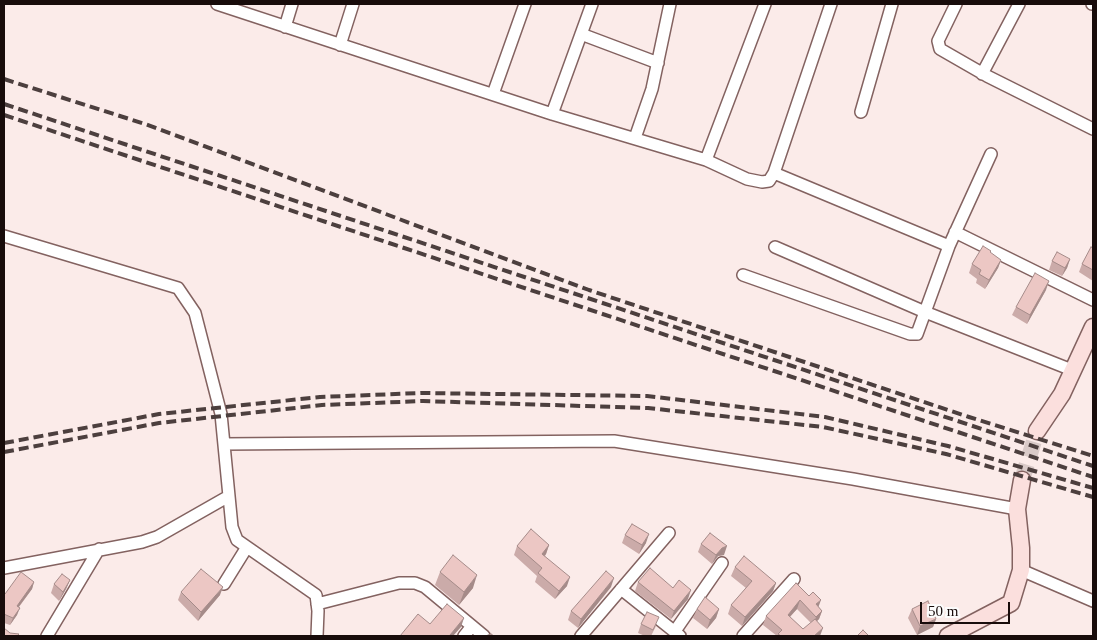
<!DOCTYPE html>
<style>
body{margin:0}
#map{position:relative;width:1097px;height:640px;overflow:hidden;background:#fbebe9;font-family:"Times New Roman",serif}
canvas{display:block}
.frame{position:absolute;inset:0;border:5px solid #180c0b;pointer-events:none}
.scale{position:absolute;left:920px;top:602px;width:90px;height:22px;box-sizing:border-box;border:2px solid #180c0b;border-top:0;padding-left:6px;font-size:15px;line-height:18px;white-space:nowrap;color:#180c0b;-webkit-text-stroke:4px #fcfcfc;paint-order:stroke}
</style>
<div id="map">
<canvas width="1097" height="640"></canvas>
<div class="frame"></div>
<div class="scale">50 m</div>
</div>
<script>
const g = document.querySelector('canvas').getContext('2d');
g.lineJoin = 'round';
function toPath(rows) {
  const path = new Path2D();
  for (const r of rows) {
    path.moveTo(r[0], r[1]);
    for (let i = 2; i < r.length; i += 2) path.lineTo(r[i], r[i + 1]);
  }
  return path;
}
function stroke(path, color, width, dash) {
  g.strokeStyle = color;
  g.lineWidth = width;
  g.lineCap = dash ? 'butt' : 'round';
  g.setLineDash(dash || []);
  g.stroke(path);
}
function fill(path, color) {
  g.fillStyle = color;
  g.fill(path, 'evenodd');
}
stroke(toPath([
 [1022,480,1037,431]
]), '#d9cac8', 16, [16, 8]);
const street = toPath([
 [217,4,552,114,706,160,747,179,762,182,769,181,774,173,831,4],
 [956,4,938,41,940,49,987,76,1093,129],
 [1092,4,1093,4],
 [285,27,292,4],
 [581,34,658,63],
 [340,45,353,4],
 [982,74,1019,4],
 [493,94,525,4],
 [861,112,892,4],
 [552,114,592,4],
 [635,138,652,89,670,4],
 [706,160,765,4],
 [774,173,949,246],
 [955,232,1093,300],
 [4,236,178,288,195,313,221,414,232,527,237,540,316,595,318,611,317,636],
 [775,247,925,312,1072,370],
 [743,275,910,334,917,334,949,246,991,154],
 [224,444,614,441,853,479,1017,509],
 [4,568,142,542,157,537,229,496],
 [1021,570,1093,601],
 [224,584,247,547],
 [621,589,680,636],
 [317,604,399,583,415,583,425,587,484,636],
 [675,631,722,563],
 [47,636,99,549],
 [464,636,472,626],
 [581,636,669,533],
 [743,636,794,579]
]);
const secondary = toPath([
 [1037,431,1062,394,1093,327],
 [948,636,1011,603,1021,570,1021,548,1017,509,1022,480]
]);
stroke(street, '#836260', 14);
stroke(secondary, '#836260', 19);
stroke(street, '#fff', 11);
stroke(secondary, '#fbdfdd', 16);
stroke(toPath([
 [4,79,145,124,589,290,969,417,1093,456],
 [4,104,1093,466],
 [4,115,1093,477],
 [4,443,159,414,320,397,421,393,647,396,825,417,948,446,1093,488],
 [4,452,159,423,322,405,423,401,648,408,823,427,946,454,1093,497]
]), '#4c3f3e', 4, [10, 5]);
fill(toPath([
 [1093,248,1093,281,1079,272,1082,264],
 [990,253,1001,260,998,268,985,289,976,283,977,279,969,273,972,264],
 [1070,259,1067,268,1062,276,1049,270,1052,261],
 [1046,290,1027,324,1012,315,1016,307],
 [625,535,646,543,639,554,622,543],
 [701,544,724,555,718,556,712,564,698,552],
 [549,545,546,554,545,556,567,586,555,599,535,582,537,576,514,555,517,546],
 [735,567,776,583,773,591,742,626,728,614,731,605,746,588,731,576],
 [440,572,473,588,459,605,435,585],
 [70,580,66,589,59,601,51,593,54,584],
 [34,582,32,589,19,607,17,615,10,625,4,623,4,593,5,594],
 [638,582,673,588,688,599,671,619,635,591],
 [611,587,578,628,568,620,571,611],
 [181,592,220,595,198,621,178,600],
 [809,596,822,611,819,619,817,621,820,636,777,636,763,625,766,616],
 [797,609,811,623,803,629,790,617],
 [697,609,719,609,716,618,707,629,693,618],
 [912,609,936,619,933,627,917,635,908,618],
 [641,624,656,626,651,636,645,636,638,633]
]), '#cbaba9');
fill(toPath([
 [1070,259,1067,268,1062,276,1065,268],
 [1001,260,998,268,985,289,989,280],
 [1049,281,1046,290,1027,324,1030,315],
 [649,534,646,543,639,554,642,545],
 [549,545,546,554,539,562,542,554],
 [727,546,724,555,718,556,712,564,716,555,722,548],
 [477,575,473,588,459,605,464,592],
 [570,577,567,586,555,599,559,591],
 [614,578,611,587,578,628,581,619],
 [70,580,66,589,59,601,63,592],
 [34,582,32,589,14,613,17,606],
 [776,583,773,591,742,626,745,617],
 [223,587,220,595,198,621,201,612],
 [691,590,688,599,671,619,674,611],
 [800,600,797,609,784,623,788,615],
 [821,600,818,608,816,604],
 [20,608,17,615,10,625,13,618],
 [719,609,716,618,707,629,710,620],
 [822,611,819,619,813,625,816,617],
 [464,618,461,627,453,636,449,636],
 [936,619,933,627,917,635,920,626],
 [823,628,820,636,814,636]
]), '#a58b89');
const building = toPath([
 [983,246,991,251,990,252,1001,260,989,280,979,274,981,270,972,264,983,246],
 [1091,247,1093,248,1093,270,1082,264,1091,247],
 [1057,252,1070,259,1065,268,1052,261,1057,252],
 [1035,273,1049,281,1030,315,1016,307,1035,273],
 [632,524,649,534,642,545,625,535,632,524],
 [531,529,549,545,542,554,570,577,559,591,538,573,542,568,517,546,531,529],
 [710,533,727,546,722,548,716,555,701,544,710,533],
 [453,555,477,575,464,592,440,572,453,555],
 [744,556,776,583,745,617,731,605,752,581,735,567,744,556],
 [650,568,673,588,679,580,691,590,674,611,638,582,650,568],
 [201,569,223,587,201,612,181,592,201,569],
 [606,571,614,578,581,619,571,611,606,571],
 [21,572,34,582,17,606,20,608,13,618,6,615,4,614,4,593,5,594,21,572],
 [62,574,70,580,63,592,54,584,62,574],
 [796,583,809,596,813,592,821,600,816,604,822,611,816,617,800,600,788,615,803,629,815,619,823,628,814,636,781,636,778,634,782,630,766,616,796,583],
 [705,597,719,609,710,620,697,609,705,597],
 [928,601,936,619,920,626,912,609,928,601],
 [447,604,464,618,450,635,451,636,400,636,418,614,430,624,447,604],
 [647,612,659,617,653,630,641,624,647,612],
 [4,628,10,633,19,634,17,636,4,636,4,628],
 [863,630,869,636,857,636,863,630],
 [491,634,494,636,486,636,488,635,491,634]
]);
fill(building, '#ecc7c4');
stroke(building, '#a58b89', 1);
</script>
